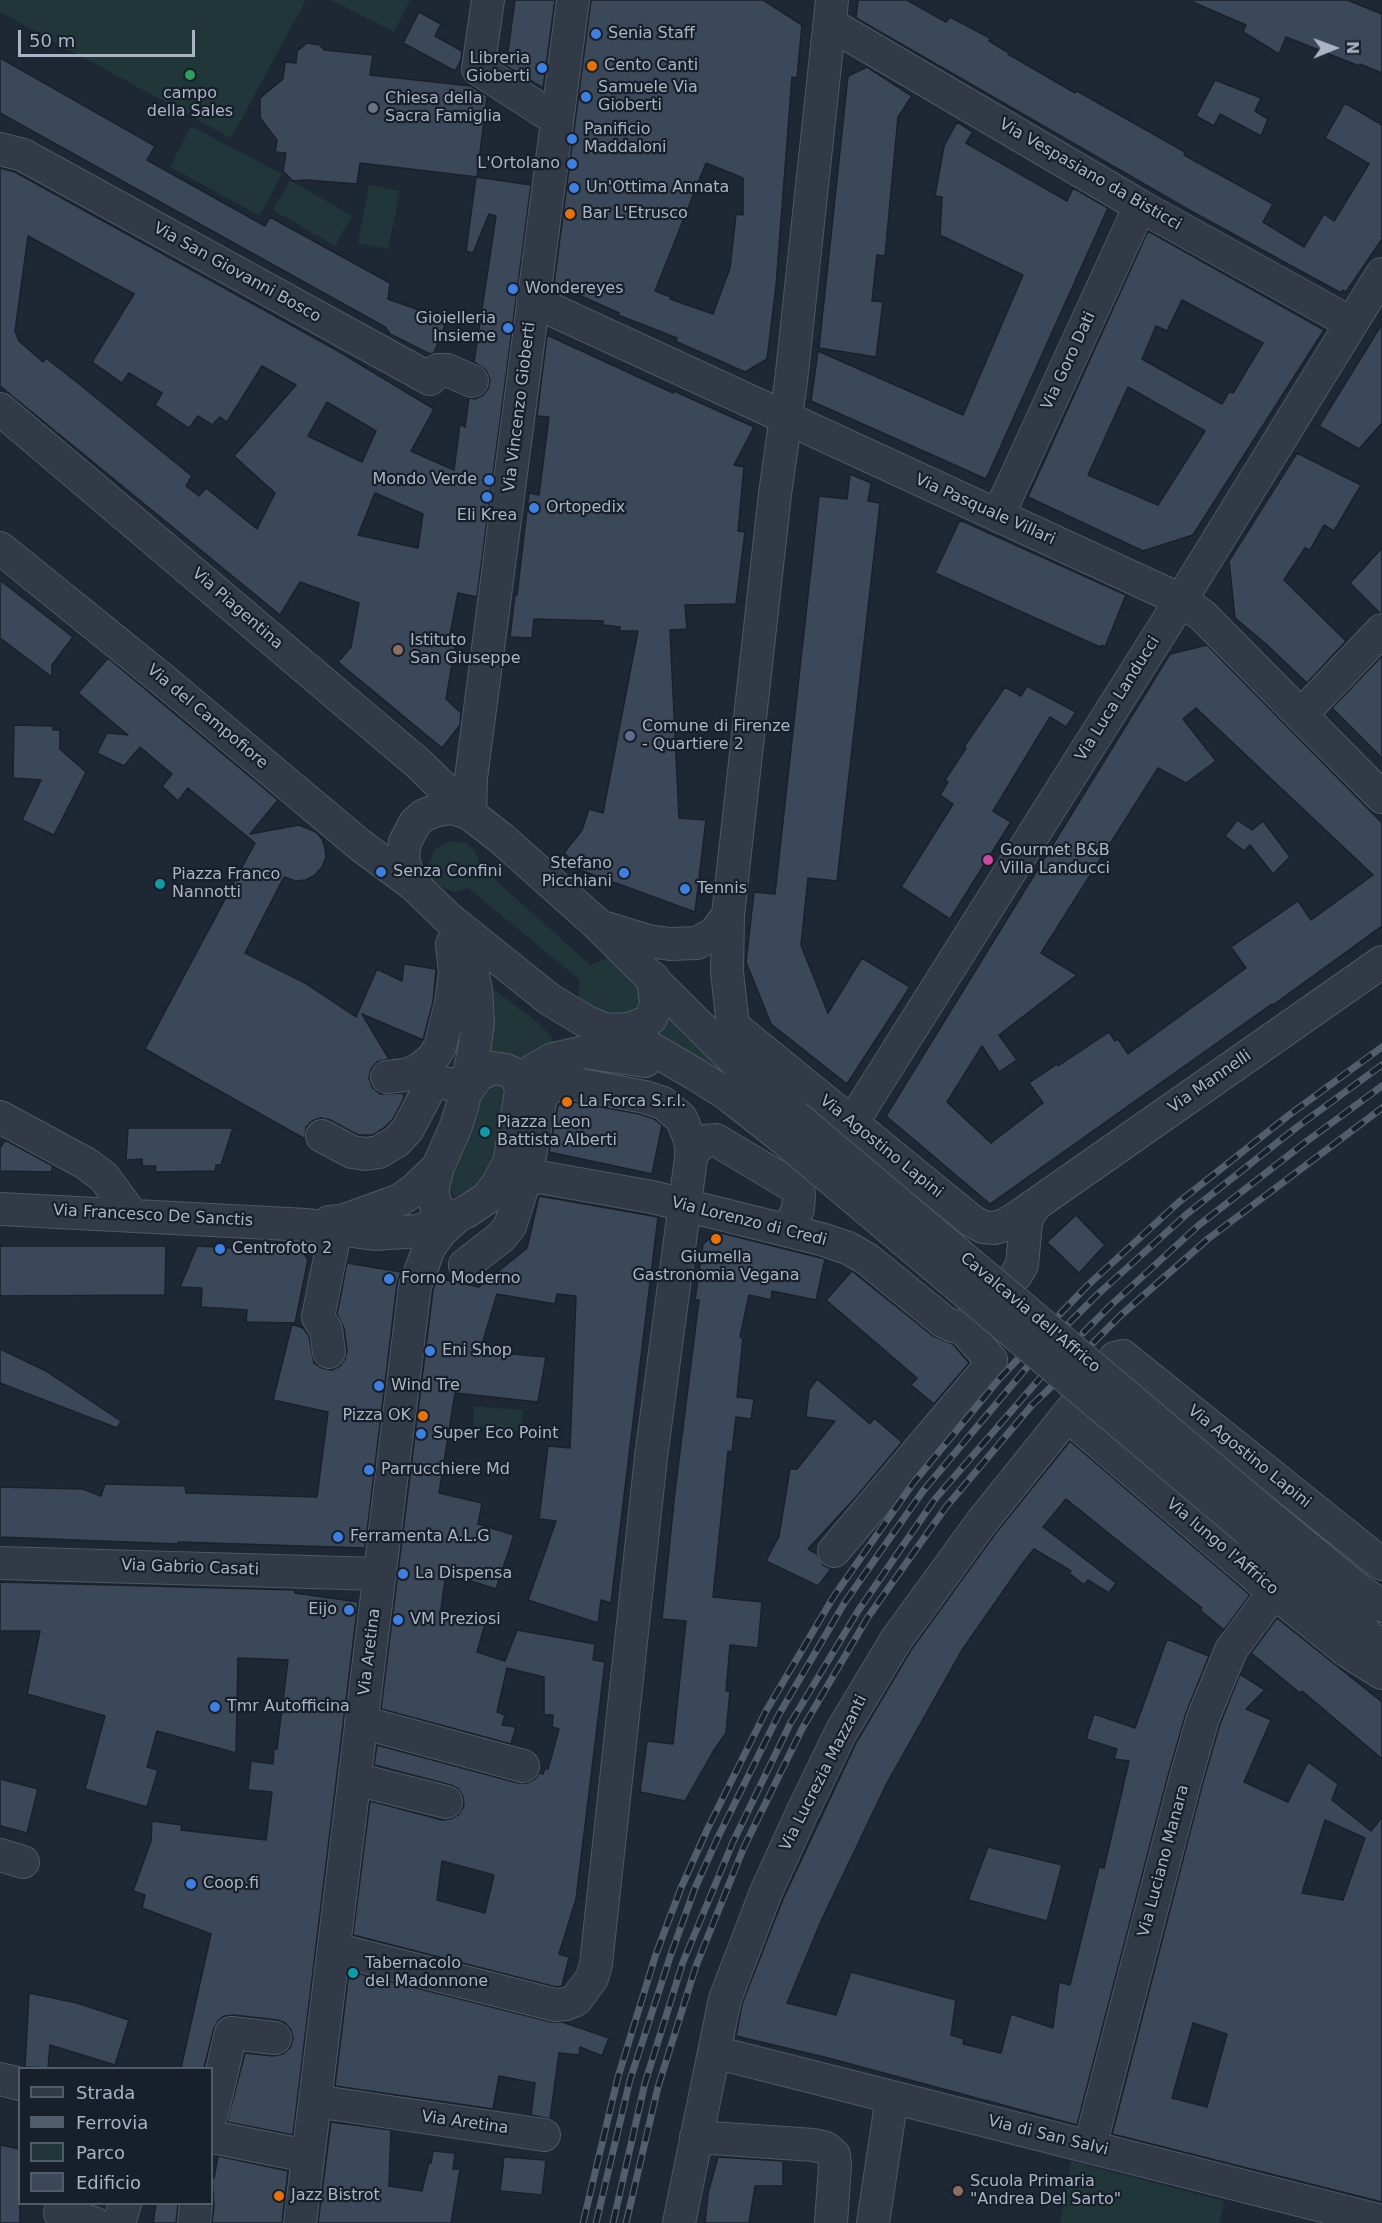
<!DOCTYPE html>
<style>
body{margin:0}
#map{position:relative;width:1382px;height:2223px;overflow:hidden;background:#1e2835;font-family:"DejaVu Sans",sans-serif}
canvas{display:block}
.legend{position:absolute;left:18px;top:2067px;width:195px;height:138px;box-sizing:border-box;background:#171f2a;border:2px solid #525b68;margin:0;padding:8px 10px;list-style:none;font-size:18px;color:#aab4c4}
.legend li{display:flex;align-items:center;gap:12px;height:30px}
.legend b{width:30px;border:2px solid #525b68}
.north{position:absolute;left:1304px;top:18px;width:60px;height:60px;-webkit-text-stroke:4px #171f2a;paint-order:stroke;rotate:89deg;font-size:16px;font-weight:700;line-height:24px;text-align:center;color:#aab4c4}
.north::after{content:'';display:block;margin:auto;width:21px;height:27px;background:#aab4c4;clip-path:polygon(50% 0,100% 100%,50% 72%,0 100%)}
.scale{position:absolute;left:18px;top:30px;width:177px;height:27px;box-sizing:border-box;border:3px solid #aab4c4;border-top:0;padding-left:8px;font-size:18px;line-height:21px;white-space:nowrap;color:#aab4c4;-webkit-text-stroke:4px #171f2a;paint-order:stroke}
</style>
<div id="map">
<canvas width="1382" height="2223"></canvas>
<ul class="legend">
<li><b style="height:8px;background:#313a46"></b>Strada</li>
<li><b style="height:8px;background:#525e6e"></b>Ferrovia</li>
<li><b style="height:16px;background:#203638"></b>Parco</li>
<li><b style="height:16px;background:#3b4859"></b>Edificio</li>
</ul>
<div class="north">N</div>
<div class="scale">50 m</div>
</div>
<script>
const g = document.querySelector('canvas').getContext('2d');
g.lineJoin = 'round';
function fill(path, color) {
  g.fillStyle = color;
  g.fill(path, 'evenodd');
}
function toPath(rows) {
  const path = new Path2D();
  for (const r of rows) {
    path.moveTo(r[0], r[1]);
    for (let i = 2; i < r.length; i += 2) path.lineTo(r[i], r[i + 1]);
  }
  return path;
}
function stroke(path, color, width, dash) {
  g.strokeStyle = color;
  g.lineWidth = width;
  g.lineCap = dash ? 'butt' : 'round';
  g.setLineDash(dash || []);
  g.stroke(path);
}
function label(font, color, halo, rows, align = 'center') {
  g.font = font + ' "DejaVu Sans",sans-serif';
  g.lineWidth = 4.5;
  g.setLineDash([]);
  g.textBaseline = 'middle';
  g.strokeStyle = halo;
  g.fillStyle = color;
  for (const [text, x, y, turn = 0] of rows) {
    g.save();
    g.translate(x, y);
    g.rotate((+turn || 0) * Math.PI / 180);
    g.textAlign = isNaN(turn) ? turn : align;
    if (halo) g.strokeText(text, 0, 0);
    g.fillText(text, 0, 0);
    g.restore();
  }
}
fill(toPath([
 [0,0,306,0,231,138,0,12],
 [331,0,410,0,394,32],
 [191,126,282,174,260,216,170,167],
 [290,180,352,216,335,246,273,210],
 [369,185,400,191,388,249,358,243],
 [450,841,466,843,472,848,477,855,480,866,590,965,602,960,613,958,644,988,639,1010,622,1024,580,1003,578,993,580,980,468,888,455,892,438,886,432,880,429,864,435,849],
 [484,982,541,1025,559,1047,524,1067,517,1059,506,1053,492,1053,484,1057],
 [669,1009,738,1078,729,1080,698,1056,650,1037],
 [491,1082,509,1085,493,1176,460,1197,455,1196,446,1188,476,1103],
 [474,1406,523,1410,521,1431,473,1426],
 [1071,2161,1224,2201,1220,2223,1060,2223]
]), '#203638');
const building = toPath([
 [515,0,555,0,543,88,506,66,515,0],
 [591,0,763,0,802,25,797,78,792,77,776,286,767,359,745,372,675,341,677,338,618,315,619,313,554,284,591,0],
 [706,163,743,178,743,215,736,214,730,268,713,314,670,299,671,297,655,291,706,163],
 [858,0,907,0,946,22,950,17,990,38,989,41,1009,53,1008,54,1075,93,1077,91,1155,135,1185,152,1184,155,1273,204,1263,222,1304,247,1324,214,1334,221,1369,164,1325,138,1345,103,1382,125,1382,239,1346,292,1343,290,1341,293,1191,211,856,18,858,0],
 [1188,0,1347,0,1382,14,1382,73,1360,64,1359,66,1286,37,1279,54,1243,32,1246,25,1188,0],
 [419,12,441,24,435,36,462,51,461,60,455,71,403,43,419,12],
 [307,43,320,45,324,50,373,55,370,75,471,86,487,96,477,177,360,163,357,184,306,180,293,181,283,171,286,153,275,152,277,140,260,118,260,98,283,79,285,62,296,63,297,51,307,43],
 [0,58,155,146,147,160,265,226,270,217,390,283,388,299,447,320,434,353,430,354,390,334,385,327,0,113,0,58],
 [867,67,912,96,898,117,885,256,877,255,872,301,883,302,876,357,819,348,848,76,867,67],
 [1215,80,1261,98,1255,111,1268,119,1261,136,1220,114,1214,126,1196,116,1215,80],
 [957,122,973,132,966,143,1067,201,1073,188,1108,208,986,479,811,401,818,351,963,415,1023,275,940,235,942,197,935,196,944,146,957,122],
 [0,168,15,172,338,351,434,409,411,451,454,470,460,424,465,427,469,398,475,399,483,395,488,389,490,380,486,370,474,362,496,216,489,214,473,253,466,251,476,177,531,185,477,597,458,593,449,640,456,642,446,699,461,713,460,725,442,748,338,662,351,647,359,603,300,582,280,615,0,386,0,168],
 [28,236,134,294,92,362,122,383,129,373,162,393,155,405,189,428,198,416,212,425,220,417,227,422,262,366,296,385,234,456,275,493,257,529,206,488,199,496,186,486,192,476,78,383,46,358,43,362,19,341,15,331,28,236],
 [327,402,376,431,362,462,308,436,327,402],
 [375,493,423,514,418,548,358,535,375,493],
 [1148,231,1324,330,1193,535,1143,551,1028,497,1148,231],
 [1182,300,1263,343,1233,393,1229,392,1222,404,1142,359,1156,326,1167,331,1182,300],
 [1128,387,1205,431,1158,505,1088,475,1128,387],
 [1382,324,1382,423,1359,449,1319,426,1382,324],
 [547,335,673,393,674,391,754,427,734,465,744,467,738,531,745,532,736,604,685,605,687,629,670,630,679,818,706,820,695,912,583,871,564,853,582,830,589,809,603,813,638,631,620,631,620,627,603,625,603,621,534,619,532,638,510,637,515,595,517,595,529,493,539,495,549,417,537,416,547,335],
 [1297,453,1361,485,1334,531,1324,525,1310,550,1305,548,1284,580,1346,641,1307,683,1266,644,1235,618,1229,561,1297,453],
 [850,474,871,483,868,501,880,503,837,881,808,878,801,945,828,1013,862,958,910,987,847,1084,771,1024,746,962,754,892,775,894,819,496,847,499,850,474],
 [960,520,1126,595,1105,647,1102,645,1100,647,935,573,960,520],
 [1382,548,1382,613,1380,613,1350,583,1382,548],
 [0,580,73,637,52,665,52,677,0,638,0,580],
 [1207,645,1382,823,1382,926,1273,1005,1272,1004,990,1204,886,1116,1170,654,1207,645],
 [1196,708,1373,875,1311,920,1298,901,1231,947,1246,968,1128,1054,1118,1039,1115,1041,1109,1032,1058,1066,1057,1064,1029,1083,1043,1103,991,1143,947,1102,982,1046,999,1072,1017,1060,999,1035,1077,975,1041,953,1158,768,1186,783,1216,761,1183,719,1196,708],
 [1382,656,1382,758,1332,708,1382,656],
 [108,658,278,800,250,834,299,825,316,832,322,839,325,848,326,857,322,867,315,875,306,880,296,881,284,877,245,953,305,983,356,1017,377,969,402,981,404,964,436,969,433,1002,423,1040,362,1014,389,1059,377,1062,371,1069,369,1078,372,1087,380,1094,403,1093,404,1098,393,1119,385,1127,373,1135,358,1135,330,1120,321,1118,312,1121,306,1127,305,1139,145,1049,255,843,188,788,178,801,162,786,172,774,140,747,124,766,97,753,107,733,128,735,78,693,108,658],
 [1027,686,1076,712,1066,727,1050,717,993,811,1011,822,950,919,901,887,953,804,940,795,948,782,945,780,966,748,964,747,1005,687,1021,696,1027,686],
 [14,725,53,726,53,730,60,730,60,749,86,772,54,835,22,820,41,780,13,778,14,725],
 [1237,820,1252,830,1263,821,1290,857,1273,874,1250,845,1244,851,1225,836,1237,820],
 [574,1102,640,1114,654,1119,662,1125,652,1174,549,1152,558,1105,574,1102],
 [128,1128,233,1128,221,1165,216,1165,215,1171,155,1172,156,1166,142,1166,142,1159,126,1160,128,1128],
 [5,1140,53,1166,51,1172,0,1171,0,1148,5,1140],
 [539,1196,658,1217,611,1603,601,1600,598,1623,528,1600,556,1521,539,1519,548,1446,570,1448,576,1296,557,1294,555,1304,497,1294,480,1351,546,1357,538,1402,455,1393,439,1493,482,1503,478,1524,514,1535,496,1589,446,1573,440,1616,485,1624,477,1652,505,1661,517,1630,595,1644,593,1660,605,1662,576,1899,559,1954,569,1957,562,1986,556,1987,353,1935,370,1801,442,1820,450,1819,458,1815,464,1806,463,1797,458,1789,451,1785,374,1765,377,1745,518,1783,527,1783,535,1779,539,1773,543,1774,545,1768,548,1769,559,1729,552,1727,553,1715,544,1715,544,1677,507,1668,497,1712,505,1715,502,1725,516,1727,511,1744,381,1709,433,1290,437,1278,479,1287,527,1248,539,1196],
 [442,1861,494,1875,485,1913,437,1900,442,1861],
 [1076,1215,1105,1245,1079,1273,1047,1242,1076,1215],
 [717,1232,825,1259,816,1300,772,1291,771,1300,749,1295,740,1337,743,1338,737,1397,754,1399,751,1419,736,1417,732,1452,728,1451,713,1597,762,1602,758,1648,730,1645,726,1691,730,1691,726,1733,714,1750,685,1801,640,1792,647,1741,673,1744,686,1621,662,1619,675,1491,699,1300,695,1300,703,1244,717,1232],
 [0,1246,166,1246,165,1295,0,1296,0,1246],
 [197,1246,303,1252,308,1260,295,1323,246,1322,247,1310,201,1307,202,1288,180,1287,197,1246],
 [347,1263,401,1272,397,1284,365,1548,178,1542,178,1544,0,1537,0,1487,83,1489,101,1496,105,1484,185,1486,186,1493,317,1497,328,1412,273,1400,292,1324,303,1328,309,1336,314,1363,322,1368,332,1370,340,1366,345,1359,347,1350,344,1328,337,1314,347,1263],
 [852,1271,933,1336,953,1344,969,1363,934,1404,911,1385,917,1378,826,1300,852,1271],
 [0,1349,46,1371,121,1421,117,1428,0,1383,0,1349],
 [817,1379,870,1424,874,1418,902,1442,857,1496,808,1549,817,1554,823,1565,831,1569,818,1586,766,1561,779,1536,790,1469,797,1469,835,1421,806,1417,809,1390,817,1379],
 [1070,1441,1250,1595,1224,1630,1200,1610,1202,1608,1066,1499,1043,1527,1116,1583,1109,1593,1088,1580,1084,1585,1069,1573,1071,1571,1034,1549,1022,1564,962,1650,887,1783,822,1919,787,2003,836,2015,851,1972,956,2000,951,2035,964,2039,963,2044,1001,2053,1011,2014,1053,2028,1059,1982,1070,1985,1099,1867,1104,1868,1129,1761,1114,1759,1117,1749,1086,1739,1094,1714,1135,1728,1167,1639,1209,1656,1186,1713,1169,1772,1077,2125,828,2058,736,2036,742,2004,783,1899,857,1741,911,1650,995,1534,1070,1441],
 [0,1582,295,1590,295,1593,358,1602,293,2135,227,2122,245,2053,273,2056,283,2054,290,2048,293,2039,291,2030,285,2023,277,2020,233,2015,224,2016,218,2021,214,2028,204,2068,181,2068,211,1934,142,1908,145,1895,133,1891,151,1841,152,1821,182,1825,181,1830,266,1840,272,1792,248,1790,251,1761,273,1764,274,1749,277,1749,288,1660,238,1658,236,1753,157,1731,147,1767,158,1770,147,1807,85,1789,105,1716,27,1694,40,1631,0,1631,0,1582],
 [1277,1618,1382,1702,1382,1759,1302,1691,1300,1693,1251,1653,1277,1618],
 [1240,1674,1265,1690,1246,1709,1271,1720,1244,1782,1288,1802,1308,1762,1338,1784,1332,1800,1371,1831,1382,1817,1382,2202,1112,2134,1203,1782,1220,1724,1240,1674],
 [1325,1820,1365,1838,1343,1900,1302,1893,1325,1820],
 [1193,2023,1227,2034,1207,2107,1172,2098,1193,2023],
 [0,1779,38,1789,27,1833,0,1826,0,1779],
 [988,1847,1062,1865,1047,1921,968,1900,988,1847],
 [349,1971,551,2022,562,2022,609,2038,602,2056,580,2047,579,2055,559,2053,550,2119,531,2115,535,2083,499,2076,493,2109,335,2086,349,1971],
 [29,1993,77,2003,129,2020,115,2065,50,2045,48,2068,25,2067,29,1993],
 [331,2122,391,2130,389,2186,422,2191,429,2162,431,2163,433,2151,455,2153,453,2169,460,2169,451,2223,318,2223,331,2122],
 [0,2145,20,2149,20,2223,0,2223,0,2145],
 [218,2156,288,2171,282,2223,212,2223,214,2206,212,2178,214,2178,218,2156],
 [504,2157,546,2160,542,2195,500,2191,504,2157],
 [718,2157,783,2161,783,2186,755,2186,749,2223,705,2223,708,2193,718,2157],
 [156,2204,178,2204,176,2223,153,2223,156,2204]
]);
fill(building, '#3b4859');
stroke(building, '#19212c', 1.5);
const minor = toPath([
 [488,0,478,69,543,111,557,117],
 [830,24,1140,206,1351,323],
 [0,149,23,155,430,379,438,370,447,370,472,381],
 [533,301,1181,600,1203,616,1382,797],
 [0,409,419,764,470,814],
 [998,516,1140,206],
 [0,548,162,679,360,845,414,885],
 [1301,715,1382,630],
 [470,814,471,778,573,0],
 [606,928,648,941,670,944,697,943,715,933,728,915],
 [733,1026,972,1221,983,1227,994,1228,1005,1225,1022,1214,1382,962],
 [602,1030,629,1029,645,1023,651,1018,656,1004,653,978],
 [742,1068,733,1026,727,972,728,915,775,494,791,381,832,0],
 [387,1077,405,1075,418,1070,432,1059,440,1047,451,1003,455,973,452,944],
 [464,1095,478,1075,493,1068,506,1070,514,1074,519,1082,521,1092],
 [0,1117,85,1163,104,1177,131,1214],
 [852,1123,1181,600,1382,274],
 [779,1135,728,1095,695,1074,652,1049,587,1022,549,999,448,918,414,885,406,870,403,857,405,842,415,823,424,815,438,810,453,808,470,814,502,839,595,922,742,1068,795,1116],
 [322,1136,352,1152,365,1154,379,1152,397,1141,408,1129,431,1085,439,1083,451,1084,466,1089],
 [691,1154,704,1141,716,1140,798,1189,799,1195,798,1209,788,1231],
 [506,1180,520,1176,545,1178,652,1197,821,1239,848,1248,867,1259,944,1322,953,1326,962,1327,977,1321],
 [0,1209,307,1225,375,1234,418,1231,466,1212,487,1198,497,1185,509,1163,521,1092,532,1071,553,1059,584,1052,645,1061],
 [329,1222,342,1221,400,1200,414,1190,438,1167],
 [441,1223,433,1195,433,1186,438,1167,456,1126,462,1107,474,1051,478,1023,476,990,464,931],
 [1016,1275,1022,1265,1026,1223,1029,1213,1038,1203],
 [329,1352,326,1330,318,1317,336,1228],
 [1115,1358,1123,1356,1129,1361,1382,1564],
 [1067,1415,1274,1592,1347,1651,1382,1673],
 [1264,1512,1360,1591,1382,1606],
 [1249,1531,1349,1617,1382,1649],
 [834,1551,990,1366,991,1360,962,1327],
 [0,1563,380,1574],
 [361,1722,523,1766],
 [355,1779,446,1802],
 [0,1855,23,1862],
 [334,1949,555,2005,566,2004,576,2000,592,1978,596,1964,651,1457,692,1151,689,1137,681,1118,663,1103,645,1097,575,1084,550,1086,541,1097,526,1176,510,1226,501,1237,465,1265],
 [714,2052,1382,2221],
 [0,2079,20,2084],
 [315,2101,544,2135],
 [212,2113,231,2033,275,2038],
 [212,2137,307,2156],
 [696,2137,814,2145,826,2148,834,2155,835,2166,831,2223],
 [1090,2146,1186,1777,1203,1718,1231,1650,1274,1592],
 [60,2213,94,2223],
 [119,2223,125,2204],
 [194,2223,196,2204],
 [300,2223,415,1286,429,1248,441,1231,458,1216],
 [679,2223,725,1999,766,1892,802,1813,841,1732,896,1640,981,1523,1074,1407],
 [873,2223,892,2097]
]);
stroke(minor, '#4e5764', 34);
stroke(minor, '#313a46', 32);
const rail = toPath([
 [1060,1314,1088,1285,1179,1202,1289,1115,1382,1047],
 [1069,1323,1098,1294,1188,1213,1297,1127,1382,1065],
 [1083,1333,1110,1306,1199,1225,1307,1141,1382,1086],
 [1093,1343,1120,1316,1209,1238,1382,1108],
 [583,2223,618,2077,656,1954,681,1888,707,1830,766,1711,834,1596,914,1482,1000,1378,1019,1358],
 [596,2223,630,2080,670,1957,695,1888,719,1835,778,1716,845,1602,923,1491,1028,1366],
 [613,2223,645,2083,683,1962,733,1842,790,1724,858,1611,935,1499,1041,1377],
 [626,2223,658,2087,696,1966,744,1847,802,1729,868,1617,946,1507,1032,1405,1052,1386]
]);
stroke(rail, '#525e6e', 7);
stroke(rail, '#171f2a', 4.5, [14]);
const minorBridge = toPath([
 [795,1116,1264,1512],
 [779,1135,1249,1531]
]);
stroke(minorBridge, '#4e5764', 34, []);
stroke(minorBridge, '#313a46', 32);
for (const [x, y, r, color] of [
 [596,34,6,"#3f7fe0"],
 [592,66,6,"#e8710a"],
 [542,68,6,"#3f7fe0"],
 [190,75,6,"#2e9e5b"],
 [586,97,6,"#3f7fe0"],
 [373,108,6,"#6b7280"],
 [572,139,6,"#3f7fe0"],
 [572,164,6,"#3f7fe0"],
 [574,188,6,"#3f7fe0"],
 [570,214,6,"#e8710a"],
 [513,289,6,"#3f7fe0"],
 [508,328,6,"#3f7fe0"],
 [489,480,6,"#3f7fe0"],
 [487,497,6,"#3f7fe0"],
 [534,508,6,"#3f7fe0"],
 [398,650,6,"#8d6e63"],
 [630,736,6,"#5c6f8a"],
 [988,860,6,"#d1479c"],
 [381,872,6,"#3f7fe0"],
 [624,873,6,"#3f7fe0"],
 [160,884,6,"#0f9aa8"],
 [685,889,6,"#3f7fe0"],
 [567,1102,6,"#e8710a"],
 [485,1132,6,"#0f9aa8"],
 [716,1239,6,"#e8710a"],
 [220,1249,6,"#3f7fe0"],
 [389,1279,6,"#3f7fe0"],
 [430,1351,6,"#3f7fe0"],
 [379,1386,6,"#3f7fe0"],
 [423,1416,6,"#e8710a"],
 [421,1434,6,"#3f7fe0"],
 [369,1470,6,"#3f7fe0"],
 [338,1537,6,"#3f7fe0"],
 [403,1574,6,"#3f7fe0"],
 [349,1610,6,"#3f7fe0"],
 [398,1620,6,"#3f7fe0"],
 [215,1707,6,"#3f7fe0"],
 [191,1884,6,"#3f7fe0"],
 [353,1973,6,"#0f9aa8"],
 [958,2191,6,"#8d6e63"],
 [279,2196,6,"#e8710a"]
]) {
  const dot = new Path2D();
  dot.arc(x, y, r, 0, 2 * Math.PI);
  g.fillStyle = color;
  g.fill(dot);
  stroke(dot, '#171f2a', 2);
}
label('16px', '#aab4c4', '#171f2a', [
 ["Senia Staff",608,34],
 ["Libreria",530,59,"right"],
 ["Gioberti",530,77,"right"],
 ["Cento Canti",604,66],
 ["Samuele Via",598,88],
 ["Gioberti",598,106],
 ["campo",190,94,"center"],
 ["della Sales",190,112,"center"],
 ["Chiesa della",385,99],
 ["Sacra Famiglia",385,117],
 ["Panificio",584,130],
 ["Maddaloni",584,148],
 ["L'Ortolano",560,164,"right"],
 ["Un'Ottima Annata",586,188],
 ["Bar L'Etrusco",582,214],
 ["Wondereyes",525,289],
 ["Gioielleria",496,319,"right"],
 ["Insieme",496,337,"right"],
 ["Mondo Verde",477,480,"right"],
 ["Ortopedix",546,508],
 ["Eli Krea",487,516,"center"],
 ["Istituto",410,641],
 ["San Giuseppe",410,659],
 ["Comune di Firenze",642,727],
 ["- Quartiere 2",642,745],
 ["Gourmet B&B",1000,851],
 ["Villa Landucci",1000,869],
 ["Stefano",612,864,"right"],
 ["Picchiani",612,882,"right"],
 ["Senza Confini",393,872],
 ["Piazza Franco",172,875],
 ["Nannotti",172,893],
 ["Tennis",697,889],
 ["La Forca S.r.l.",579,1102],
 ["Piazza Leon",497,1123],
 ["Battista Alberti",497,1141],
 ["Centrofoto 2",232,1249],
 ["Giumella",716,1258,"center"],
 ["Gastronomia Vegana",716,1276,"center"],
 ["Forno Moderno",401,1279],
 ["Eni Shop",442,1351],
 ["Wind Tre",391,1386],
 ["Pizza OK",411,1416,"right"],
 ["Super Eco Point",433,1434],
 ["Parrucchiere Md",381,1470],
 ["Ferramenta A.L.G",350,1537],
 ["La Dispensa",415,1574],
 ["Eijo",337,1610,"right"],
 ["VM Preziosi",410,1620],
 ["Tmr Autofficina",227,1707],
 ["Coop.fi",203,1884],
 ["Tabernacolo",365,1964],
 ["del Madonnone",365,1982],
 ["Scuola Primaria",970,2182],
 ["\"Andrea Del Sarto\"",970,2200],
 ["Jazz Bistrot",291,2196]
], 'left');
label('16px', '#aab4c4', '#171f2a', [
 ["Via Vespasiano da Bisticci",1090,175,30],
 ["Via San Giovanni Bosco",237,273,29],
 ["Via Goro Dati",1069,361,-65],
 ["Via Vincenzo Gioberti",520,407,-83],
 ["Via Pasquale Villari",985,510,24],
 ["Via Piagentina",237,609,41],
 ["Via Luca Landucci",1118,699,-58],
 ["Via del Campofiore",207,717,40],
 ["Via Mannelli",1210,1082,-35],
 ["Via Agostino Lapini",881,1147,39],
 ["Via Francesco De Sanctis",153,1216,3],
 ["Via Lorenzo di Credi",749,1222,14],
 ["Cavalcavia dell'Affrico",1030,1313,40],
 ["Via Agostino Lapini",1249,1457,39],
 ["Via lungo l'Affrico",1222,1547,40],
 ["Via Gabrio Casati",190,1568,2],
 ["Via Aretina",370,1652,-83],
 ["Via Lucrezia Mazzanti",824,1773,-63],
 ["Via Luciano Manara",1164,1861,-75],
 ["Via Aretina",465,2123,8],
 ["Via di San Salvi",1048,2136,14]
]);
</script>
